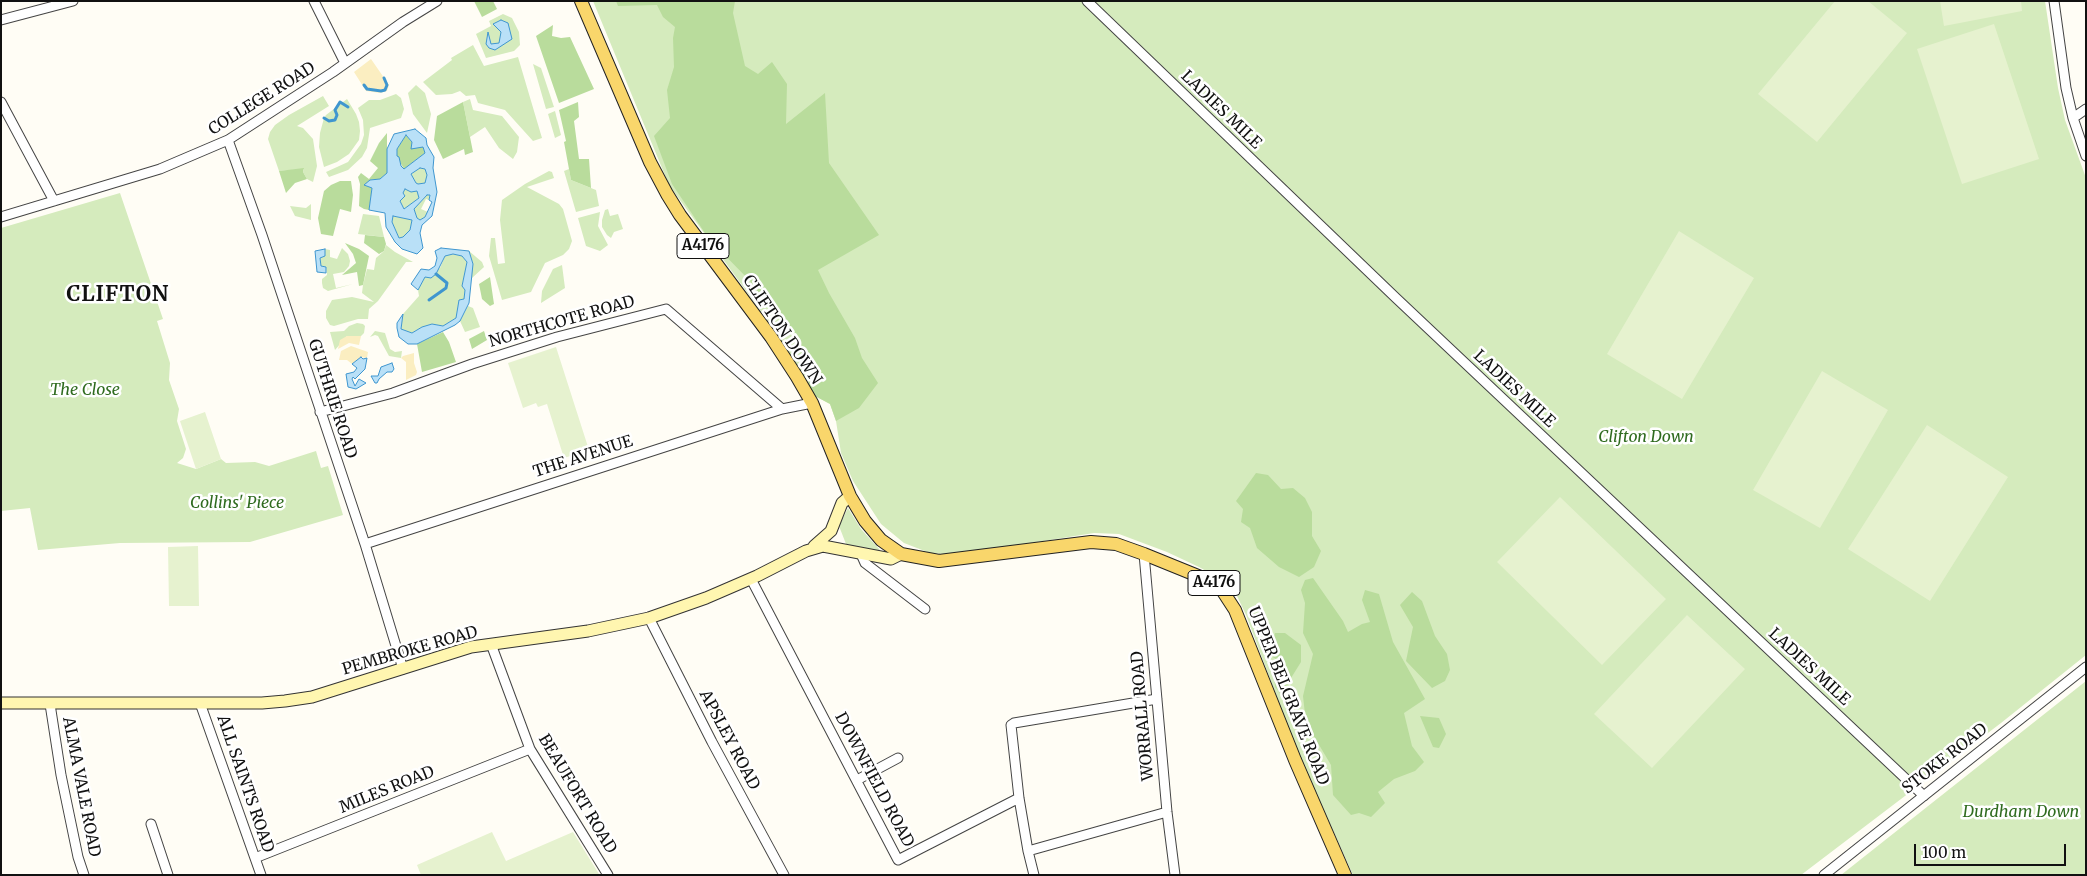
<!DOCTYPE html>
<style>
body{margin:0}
#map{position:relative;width:2087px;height:876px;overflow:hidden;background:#fffdf5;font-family:Merriweather,serif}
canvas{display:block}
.frame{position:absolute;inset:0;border:2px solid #111;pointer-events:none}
.scale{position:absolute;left:1914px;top:844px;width:152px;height:22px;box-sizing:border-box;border:2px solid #111;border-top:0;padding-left:6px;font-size:15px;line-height:18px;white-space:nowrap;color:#111;-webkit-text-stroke:4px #fff;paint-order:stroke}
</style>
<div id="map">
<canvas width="2087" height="876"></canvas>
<div class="frame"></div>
<div class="scale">100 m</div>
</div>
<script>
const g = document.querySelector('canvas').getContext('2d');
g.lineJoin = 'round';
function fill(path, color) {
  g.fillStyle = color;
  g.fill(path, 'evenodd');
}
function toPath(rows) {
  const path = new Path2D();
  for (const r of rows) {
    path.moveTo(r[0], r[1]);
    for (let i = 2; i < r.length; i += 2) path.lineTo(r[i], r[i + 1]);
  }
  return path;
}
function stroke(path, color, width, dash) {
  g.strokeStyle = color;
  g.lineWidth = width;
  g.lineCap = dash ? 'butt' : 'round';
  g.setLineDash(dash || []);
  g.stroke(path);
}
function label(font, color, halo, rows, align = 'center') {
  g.font = font + ' Merriweather,serif';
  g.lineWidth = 5;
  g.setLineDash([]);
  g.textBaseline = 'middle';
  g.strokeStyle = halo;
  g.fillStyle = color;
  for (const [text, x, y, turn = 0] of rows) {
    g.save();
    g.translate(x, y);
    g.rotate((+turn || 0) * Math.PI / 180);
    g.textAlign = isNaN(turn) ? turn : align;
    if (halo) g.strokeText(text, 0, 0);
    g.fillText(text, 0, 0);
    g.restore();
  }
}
fill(toPath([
 [593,1,2045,1,2058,88,2065,120,2086,178,2086,655,2001,723,1801,875,1353,875,1296,748,1246,615,1237,596,1222,580,1199,567,1167,552,1119,534,1094,533,974,552,944,554,930,553,904,543,881,524,853,481,841,453,836,421,830,404,815,396,776,332,669,185],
 [503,14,512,18,519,32,520,45,514,51,486,58,476,34,491,26,489,21],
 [473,45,484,66,518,57,542,138,533,141,505,110,478,103,475,95,466,96,460,91,452,94,436,95,423,82,452,60,451,58],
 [533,64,541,68,554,107,546,109],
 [416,85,425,93,431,114,427,133,413,114,408,93],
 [396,94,401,98,404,109,401,118,370,128,367,148,362,157,348,170,329,177,326,172,348,162,361,144,364,135,363,120,358,108,369,100,380,100],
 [323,96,329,106,297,126,303,128,313,139,317,166,313,182,307,179,303,172,304,169,279,171,268,139,270,132,275,125,289,115],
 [347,99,356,114,359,122,360,131,359,140,349,154,337,162,324,167,319,147,320,133,324,118,326,115],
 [470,99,473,110,502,116,519,137,517,152,513,159,499,148,485,127,470,137,463,102],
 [555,111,561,135,555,138,548,114],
 [420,168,425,169,427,175,425,183,418,184,416,183,411,174],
 [569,169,571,180,596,190,599,206,576,212,564,171],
 [549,171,552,172,554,178,527,187,559,204,563,209,572,241,569,249,563,255,545,263,531,292,502,300,489,256,491,238,495,238,498,264,505,263,500,220,502,200,525,184],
 [405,189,417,191,419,198,404,209,400,201,405,196,403,193],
 [120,193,163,319,157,321,170,363,169,380,179,409,177,421,186,449,183,458,177,463,196,469,221,459,226,463,255,462,269,466,316,451,321,468,328,466,343,515,250,542,120,543,38,550,30,508,1,511,1,228],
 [427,195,430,195,429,200,426,199,421,209,428,212,425,217,420,220,417,218,414,209],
 [311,204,311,220,295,216,290,206,306,208],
 [608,209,610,216,618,214,623,229,614,232,611,238,607,235,602,227,602,220,605,210],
 [600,212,598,226,608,245,600,251,586,246,578,218],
 [363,214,379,216,384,237,358,234],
 [393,216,412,220,410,230,403,237,399,238,392,222],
 [386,245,395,252,413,262,406,262,378,301,369,309,368,319,358,319,334,326,330,325,326,318,326,311,332,300,352,297,374,302,362,293,363,285,367,269,374,270,376,258,384,251],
 [342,248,348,254,350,261,349,266,344,272,333,274,336,288,353,284,328,291,323,288,322,283,322,279,327,275,326,267,321,266,320,258,325,256,325,249,330,250,330,257,337,259],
 [469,251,482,262,484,267,472,278,471,272,473,264],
 [453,254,462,256,467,262,462,286,465,290,464,299,459,300,456,318,443,326,432,324,422,327,412,333,401,329,403,314,419,296,418,290,425,277,440,268,445,256],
 [562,265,565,288,541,303,542,291,553,269],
 [468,306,473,308,480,327,465,332,460,321],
 [357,323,363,324,365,326,364,333,361,336,347,336,335,350,330,332,344,331,349,326],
 [375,331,385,333,390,349,395,352,402,351,401,358,389,356,378,336,375,335,370,337],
 [848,508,861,529,880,550,877,551,846,544,839,526],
 [2086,681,2086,875,1841,875]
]), '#d5ebbd');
fill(toPath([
 [474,1,493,1,497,9,482,17],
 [616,1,735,1,733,13,745,66,758,74,772,62,787,84,786,124,825,93,829,163,879,235,818,270,829,293,855,338,862,358,878,383,859,408,836,421,830,404,815,396,808,385,813,363,792,332,772,312,750,281,709,239,672,184,654,136,670,118,667,90,674,67,673,38,675,27,663,17,657,5,618,6],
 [553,25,552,36,561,38,570,37,594,89,559,103,536,36],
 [463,102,473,152,465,155,464,149,443,159,434,140,437,116],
 [578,102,579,117,574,121,579,159,589,159,591,188,571,180,564,142,566,141,559,110],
 [387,133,387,173,380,179,370,180,365,185,372,188,369,210,364,209,359,206,360,184,358,177,361,173,369,179,378,168,370,161,379,143],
 [406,135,412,142,423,147,425,153,404,169,397,157,397,149],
 [304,168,303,172,307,179,295,183,286,193,279,171],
 [340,181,351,181,353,195,351,212,340,209,333,236,321,234,318,218,324,191,331,185],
 [365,235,384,237,386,244,384,251,379,254,364,243],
 [345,243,359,249,369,256,363,285,359,286,357,272,342,275,356,263,353,254],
 [490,277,494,304,490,306,482,299,479,284],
 [484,331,487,340,472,349,469,339],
 [443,332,449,342,456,362,422,372,417,344],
 [1256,473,1268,475,1281,489,1293,488,1305,498,1312,512,1312,536,1321,551,1314,567,1299,577,1279,567,1257,548,1250,528,1241,522,1243,509,1236,501],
 [1313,578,1343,621,1348,632,1362,624,1370,622,1362,600,1365,590,1379,594,1393,642,1425,699,1404,713,1412,746,1424,762,1415,771,1394,779,1378,792,1385,803,1371,817,1359,813,1351,815,1333,795,1331,765,1306,723,1303,696,1313,654,1303,633,1305,603,1301,590,1305,580],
 [1412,592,1422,601,1435,636,1447,654,1450,670,1445,681,1432,688,1406,661,1413,627,1400,605],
 [1275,633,1285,633,1301,645,1301,662,1281,694,1275,687,1274,667,1278,660,1269,655],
 [1420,716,1439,718,1446,734,1439,748,1433,747]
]), '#b9dc9c');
fill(toPath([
 [371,59,389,85,387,91,380,93,366,91,354,72],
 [347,336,361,336,359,345,349,343,338,349,340,340],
 [351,346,368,352,367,358,361,357,352,364,347,360,339,360,341,351],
 [414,353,414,363,417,372,416,375,406,380,406,362,401,358,403,356]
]), '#fbeec1');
fill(toPath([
 [1835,1,1868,1,1907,33,1817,142,1758,94],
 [1940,1,2021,1,2022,11,1944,26],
 [1994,24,2039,159,1962,184,1917,49],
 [1679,231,1754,278,1682,399,1607,354],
 [556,347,589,450,564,458,547,404,538,407,536,403,523,408,508,363],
 [1822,371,1888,410,1820,528,1753,490],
 [205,412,221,459,196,469,180,421],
 [1927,425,2008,477,1930,601,1848,549],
 [1560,497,1666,599,1602,665,1497,562],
 [198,546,199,606,169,606,168,547],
 [1687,615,1745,669,1652,768,1594,714],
 [492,832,506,861,573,832,599,874,421,875,417,865]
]), '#e6f2cf');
const water = toPath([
 [501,20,508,23,512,39,495,50,489,48,486,44,488,32,491,44,499,43,501,32,493,24,501,20],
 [415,129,426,138,427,145,434,157,433,168,437,192,432,216,422,225,420,233,423,248,417,254,402,249,395,242,386,227,385,213,369,210,372,188,364,185,370,180,380,179,387,173,387,149,394,134,415,129],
 [406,135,412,142,411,149,423,147,425,153,404,169,401,166,399,157,397,156,397,149,406,135],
 [420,168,425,169,427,175,425,183,418,184,416,183,411,174,420,168],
 [405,189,411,192,417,191,419,198,404,209,400,201,405,196,403,193,405,189],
 [427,195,430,195,429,200,432,202,425,217,420,220,417,218,414,209,427,195],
 [393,216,412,220,410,230,403,237,399,238,392,222,393,216],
 [441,248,469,251,473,264,469,303,460,321,455,325,417,344,408,344,399,337,397,328,397,323,403,314,401,329,412,333,422,327,432,324,443,326,456,318,459,300,464,299,465,290,462,286,467,262,462,256,453,254,445,256,436,274,431,278,425,277,418,290,411,284,421,269,429,270,435,266,437,258,435,251,441,248],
 [325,249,325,256,320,258,321,266,326,267,326,273,317,272,315,251,325,249],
 [361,357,363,359,367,358,365,369,355,379,353,377,352,379,355,386,359,379,366,383,356,389,348,387,346,374,354,372,357,368,352,364,361,357],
 [392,363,394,369,392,372,387,372,379,379,377,383,375,383,371,376,378,376,381,367,392,363]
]);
fill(water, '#b9e0f7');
stroke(water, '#3f96cf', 1);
stroke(toPath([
 [364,85,367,89,381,91,385,90,387,85,384,78],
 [324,118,329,121,335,120,337,115,335,110,340,102,348,107],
 [429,300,446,288,447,283,436,274]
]), '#3f96cf', 3);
const street = toPath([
 [314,1,345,63],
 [1087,1,1396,298,1924,796],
 [2054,1,2066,88,2073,118,2086,156],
 [1,20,73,1],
 [1,102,54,201],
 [2073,118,2086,109],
 [228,140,262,235,365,544,403,669],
 [1,217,160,169,228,140,333,72,403,22,437,1],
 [320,412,393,393,472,364,557,337,666,309,782,409],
 [365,544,782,409,812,403],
 [861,554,865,563,925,609],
 [1144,554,1167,812,1175,875],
 [751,579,898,860,1019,798],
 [649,618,712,742,784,875],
 [491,644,530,749,608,875],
 [200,703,261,875],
 [50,704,61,775,78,857,84,875],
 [857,780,898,758],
 [151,824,168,875],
 [1028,851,1167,812],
 [255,858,530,749],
 [1034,875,1028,851,1019,798,1011,725,1014,723,1157,699],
 [1824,875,2086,667]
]);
const secondary = toPath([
 [814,546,831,531,842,503,850,496],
 [1,703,262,703,285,701,312,697,471,647,588,631,649,618,706,598,757,576,806,551,823,546,891,559,901,554]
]);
const primary = toPath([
 [581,1,650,162,667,194,680,215,771,337,797,377,812,403,850,496,865,521,881,540,901,554,939,561,1091,542,1116,544,1144,554,1213,582,1222,590,1235,610,1295,760,1345,875]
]);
stroke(street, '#444', 11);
stroke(secondary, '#333', 13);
stroke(primary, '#222', 14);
stroke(street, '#fff', 9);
stroke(secondary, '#fff6b0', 11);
stroke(primary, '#f9d66b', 12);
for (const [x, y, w] of [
 [703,246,52],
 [1214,583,52]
]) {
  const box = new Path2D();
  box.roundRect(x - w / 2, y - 12.5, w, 25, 4);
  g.fillStyle = '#fff';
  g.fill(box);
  stroke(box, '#111', 1);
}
label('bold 15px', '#111', null, [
 ["A4176",703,246],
 ["A4176",1214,583]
]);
label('16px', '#111', '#fff', [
 ["COLLEGE ROAD",262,99,-32],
 ["LADIES MILE",1221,110,44],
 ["NORTHCOTE ROAD",562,322,-16],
 ["CLIFTON DOWN",782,330,56],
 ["LADIES MILE",1514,389,43],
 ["GUTHRIE ROAD",332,399,72],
 ["THE AVENUE",583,457,-18],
 ["PEMBROKE ROAD",410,651,-16],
 ["LADIES MILE",1809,667,43],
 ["UPPER BELGRAVE ROAD",1288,696,68],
 ["WORRALL ROAD",1143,716,-95],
 ["APSLEY ROAD",729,740,62],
 ["STOKE ROAD",1945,759,-38],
 ["DOWNFIELD ROAD",874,780,62],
 ["ALL SAINTS ROAD",245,784,71],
 ["ALMA VALE ROAD",81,787,79],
 ["MILES ROAD",387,790,-22],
 ["BEAUFORT ROAD",577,794,59]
]);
label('italic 16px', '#2f6b1f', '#fff', [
 ["The Close",85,390],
 ["Clifton Down",1646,437],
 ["Collins' Piece",237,503],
 ["Durdham Down",2021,812]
]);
g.letterSpacing = '1px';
label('bold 21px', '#111', '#fff', [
 ["CLIFTON",118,295]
]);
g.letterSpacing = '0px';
</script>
